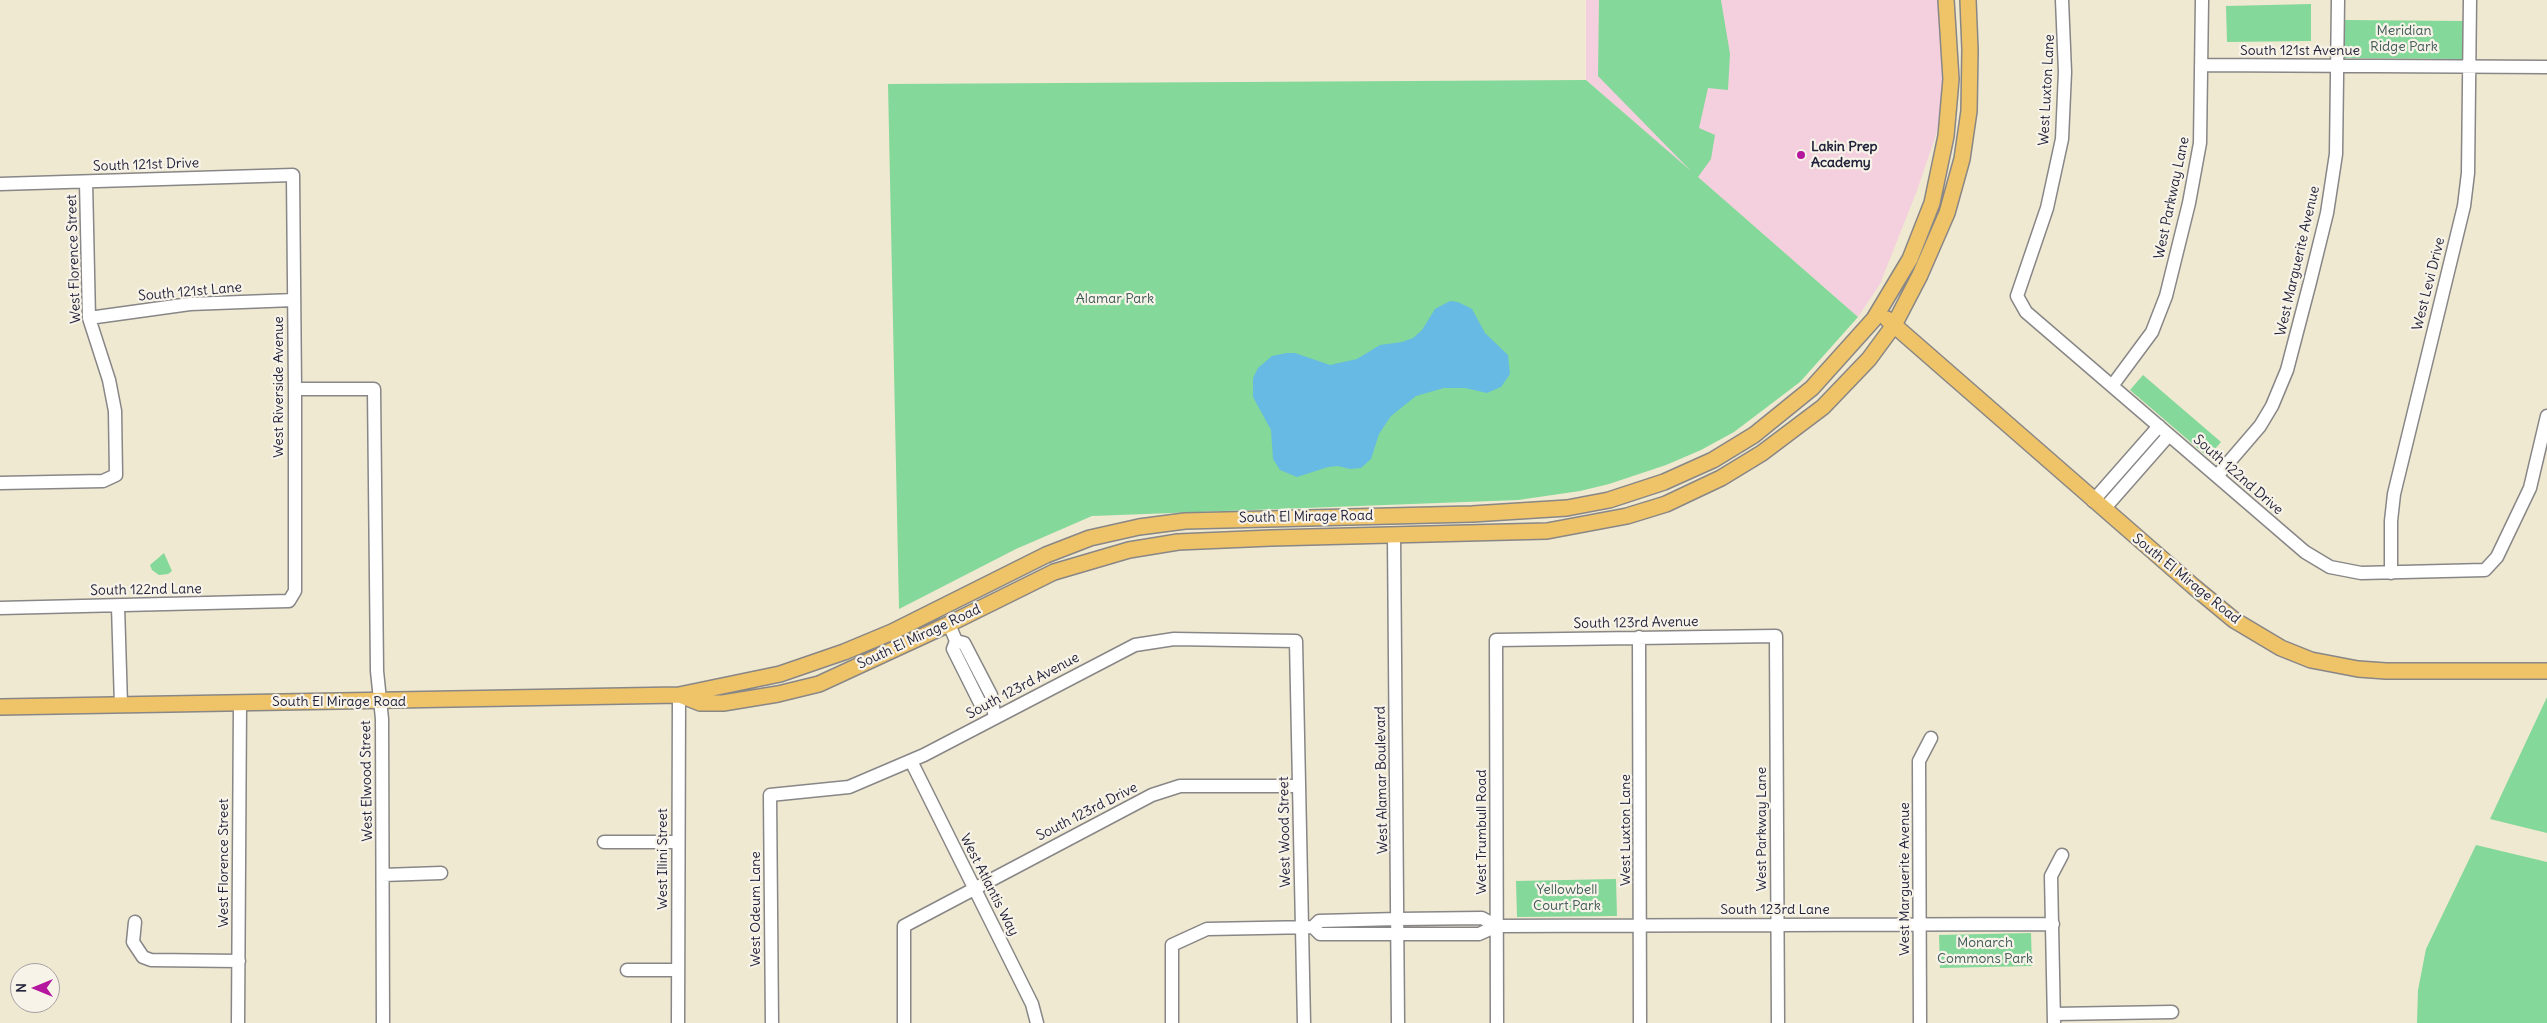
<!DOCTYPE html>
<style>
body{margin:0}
#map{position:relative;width:2547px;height:1023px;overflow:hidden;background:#efe9d1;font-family:Delius,sans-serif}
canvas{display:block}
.north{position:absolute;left:10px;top:963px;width:50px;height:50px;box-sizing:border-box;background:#f7f3e8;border:1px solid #a29fa3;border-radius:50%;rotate:270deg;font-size:14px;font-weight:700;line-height:20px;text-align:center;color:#22223b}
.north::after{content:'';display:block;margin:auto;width:18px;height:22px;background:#b5179e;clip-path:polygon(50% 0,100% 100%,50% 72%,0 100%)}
</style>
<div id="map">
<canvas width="2547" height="1023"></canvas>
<div class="north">N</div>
</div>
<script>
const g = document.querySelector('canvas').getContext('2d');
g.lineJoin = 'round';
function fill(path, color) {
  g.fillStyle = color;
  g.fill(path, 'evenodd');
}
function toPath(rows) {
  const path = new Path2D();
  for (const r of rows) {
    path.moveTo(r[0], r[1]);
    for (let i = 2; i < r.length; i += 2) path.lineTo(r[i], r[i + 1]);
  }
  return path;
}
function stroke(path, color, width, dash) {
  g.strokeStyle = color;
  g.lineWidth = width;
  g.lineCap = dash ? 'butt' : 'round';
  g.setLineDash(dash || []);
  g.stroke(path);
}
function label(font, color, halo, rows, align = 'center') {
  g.font = font + ' Delius,sans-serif';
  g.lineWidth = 4.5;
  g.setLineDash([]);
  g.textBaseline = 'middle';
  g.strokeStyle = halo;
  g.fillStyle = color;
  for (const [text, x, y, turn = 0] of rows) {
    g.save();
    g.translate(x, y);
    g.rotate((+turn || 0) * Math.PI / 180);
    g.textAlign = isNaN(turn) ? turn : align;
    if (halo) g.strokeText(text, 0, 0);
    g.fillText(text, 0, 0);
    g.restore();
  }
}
fill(toPath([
 [1586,0,1939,0,1944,71,1937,132,1916,193,1880,284,1858,317,1586,80]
]), '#f4cfdd');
fill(toPath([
 [1599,0,1721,0,1730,54,1728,90,1708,88,1699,128,1715,135,1711,159,1698,177,1858,317,1800,382,1734,432,1701,450,1666,465,1609,484,1580,491,1518,500,1092,516,1016,549,899,609,888,84,1586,80,1691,171,1598,76],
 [2311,4,2311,41,2227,42,2226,6],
 [2344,20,2464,21,2463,59,2344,58],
 [2143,375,2221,442,2208,457,2130,390],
 [164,553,172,571,168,574,159,575,152,570,150,565],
 [2547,697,2547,833,2490,819],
 [2476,845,2547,862,2547,1023,2417,1023,2418,990,2426,949],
 [1616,879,1617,916,1517,917,1516,881],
 [2031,933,2032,966,1940,968,1939,935]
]), '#84d89a');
fill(toPath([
 [1450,301,1458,302,1472,309,1485,333,1508,355,1510,374,1501,387,1487,393,1465,388,1444,388,1416,396,1391,416,1379,434,1371,459,1361,468,1350,469,1338,466,1328,467,1297,477,1280,470,1273,459,1271,430,1253,397,1253,378,1258,368,1272,356,1287,353,1295,353,1330,365,1357,359,1380,345,1402,342,1413,338,1422,330,1435,309]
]), '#67bae3');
const minor = toPath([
 [2062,0,2065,72,2062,139,2047,208,2017,296,2026,312,2305,552,2330,567,2361,573,2485,570,2497,557,2530,488,2547,416],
 [2202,65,2547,67],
 [0,184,293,175,295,389,295,591,289,601,0,608],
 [89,318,190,304,294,300],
 [2112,386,2152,332,2166,296,2189,203,2200,143,2202,0],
 [295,389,374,389,377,671,382,719,383,1023],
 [2217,476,2260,426,2272,406,2287,370,2310,282,2327,213,2336,154,2338,0],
 [0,483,103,481,116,475,115,411,109,380,89,318,86,182],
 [2093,501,2159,426],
 [2104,509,2169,435],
 [1394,536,1398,1023],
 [2391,573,2391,521,2394,494,2464,206,2468,173,2470,0],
 [118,606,121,705],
 [949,624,956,641,953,649,980,703,991,706],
 [1639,637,1640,1023],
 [956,641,964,643,991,695,994,713],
 [911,761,1032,1004,1037,1023],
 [604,842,678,842],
 [383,875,441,873],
 [135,922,133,942,143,957,151,960,239,961],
 [1313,927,1319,921,1398,919,1482,918,1497,926],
 [627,970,678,970],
 [2054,1014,2172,1012],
 [238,1023,240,703],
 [678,1023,679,695],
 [772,1023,770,795,849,787,924,755,1135,645,1174,639,1296,641,1304,1023],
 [904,1023,904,926,1152,795,1180,786,1299,786],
 [1172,1023,1172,945,1207,929,1313,927,1320,934,1479,934,1497,926,2053,924],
 [1497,1023,1496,640,1776,636,1778,1023],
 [1920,1023,1919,761,1931,738],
 [2054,1023,2051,876,2062,855]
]);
const major = toPath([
 [1887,319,2193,586,2234,620,2281,648,2311,660,2358,669,2386,671,2547,671],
 [680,695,700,703,723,703,778,694,819,684,949,624,1054,572,1129,550,1178,542,1271,538,1547,531,1627,516,1666,504,1721,478,1762,453,1823,407,1869,359,1894,325,1920,275,1947,213,1962,159,1969,111,1970,50,1968,0],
 [0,707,679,695,780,674,844,652,892,632,1046,555,1090,538,1139,527,1185,521,1472,514,1567,508,1609,500,1664,482,1713,460,1754,435,1812,388,1874,319,1910,259,1932,203,1946,136,1951,79,1946,0]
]);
stroke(minor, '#888686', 15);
stroke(major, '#888686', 18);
stroke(minor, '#fff', 12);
stroke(major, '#efc469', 15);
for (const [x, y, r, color] of [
 [1801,155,5,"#b5179e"]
]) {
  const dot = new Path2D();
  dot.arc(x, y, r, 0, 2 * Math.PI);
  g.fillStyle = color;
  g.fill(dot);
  stroke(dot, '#f7f3e8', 2);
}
label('14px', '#3f5958', '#f7f3e8', [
 ["Meridian",2404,31],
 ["Ridge Park",2404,47],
 ["Alamar Park",1115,299],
 ["Yellowbell",1567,890],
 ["Court Park",1567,906],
 ["Monarch",1985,943],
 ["Commons Park",1985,959]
]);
label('14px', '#22223b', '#f7f3e8', [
 ["South 121st Avenue",2300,51],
 ["West Luxton Lane",2047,90,-87],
 ["South 121st Drive",146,165,-2],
 ["West Parkway Lane",2172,198,-78],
 ["West Florence Street",74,259,-92],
 ["West Marguerite Avenue",2298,261,-77],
 ["West Levi Drive",2429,284,-76],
 ["South 121st Lane",190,292,-5],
 ["West Riverside Avenue",279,387,-90],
 ["South 122nd Drive",2238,475,41],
 ["South El Mirage Road",1306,517,-1],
 ["South El Mirage Road",2186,579,39],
 ["South 122nd Lane",146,590,-1],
 ["South 123rd Avenue",1636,623,-1],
 ["South El Mirage Road",919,637,-25],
 ["South 123rd Avenue",1023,686,-28],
 ["South El Mirage Road",339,702],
 ["West Alamar Boulevard",1382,780,-91],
 ["West Elwood Street",367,781,-91],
 ["South 123rd Drive",1087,812,-27],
 ["West Parkway Lane",1762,829,-90],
 ["West Luxton Lane",1626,830,-90],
 ["West Wood Street",1285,832,-91],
 ["West Trumbull Road",1482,832,-90],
 ["West Illini Street",663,859,-90],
 ["West Florence Street",224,863,-90],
 ["West Marguerite Avenue",1905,879,-90],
 ["West Atlantis Way",989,885,63],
 ["West Odeum Lane",756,909,-90],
 ["South 123rd Lane",1775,910]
]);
label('bold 14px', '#22223b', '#f7f3e8', [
 ["Lakin Prep",1811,147],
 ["Academy",1811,163]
], 'left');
</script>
